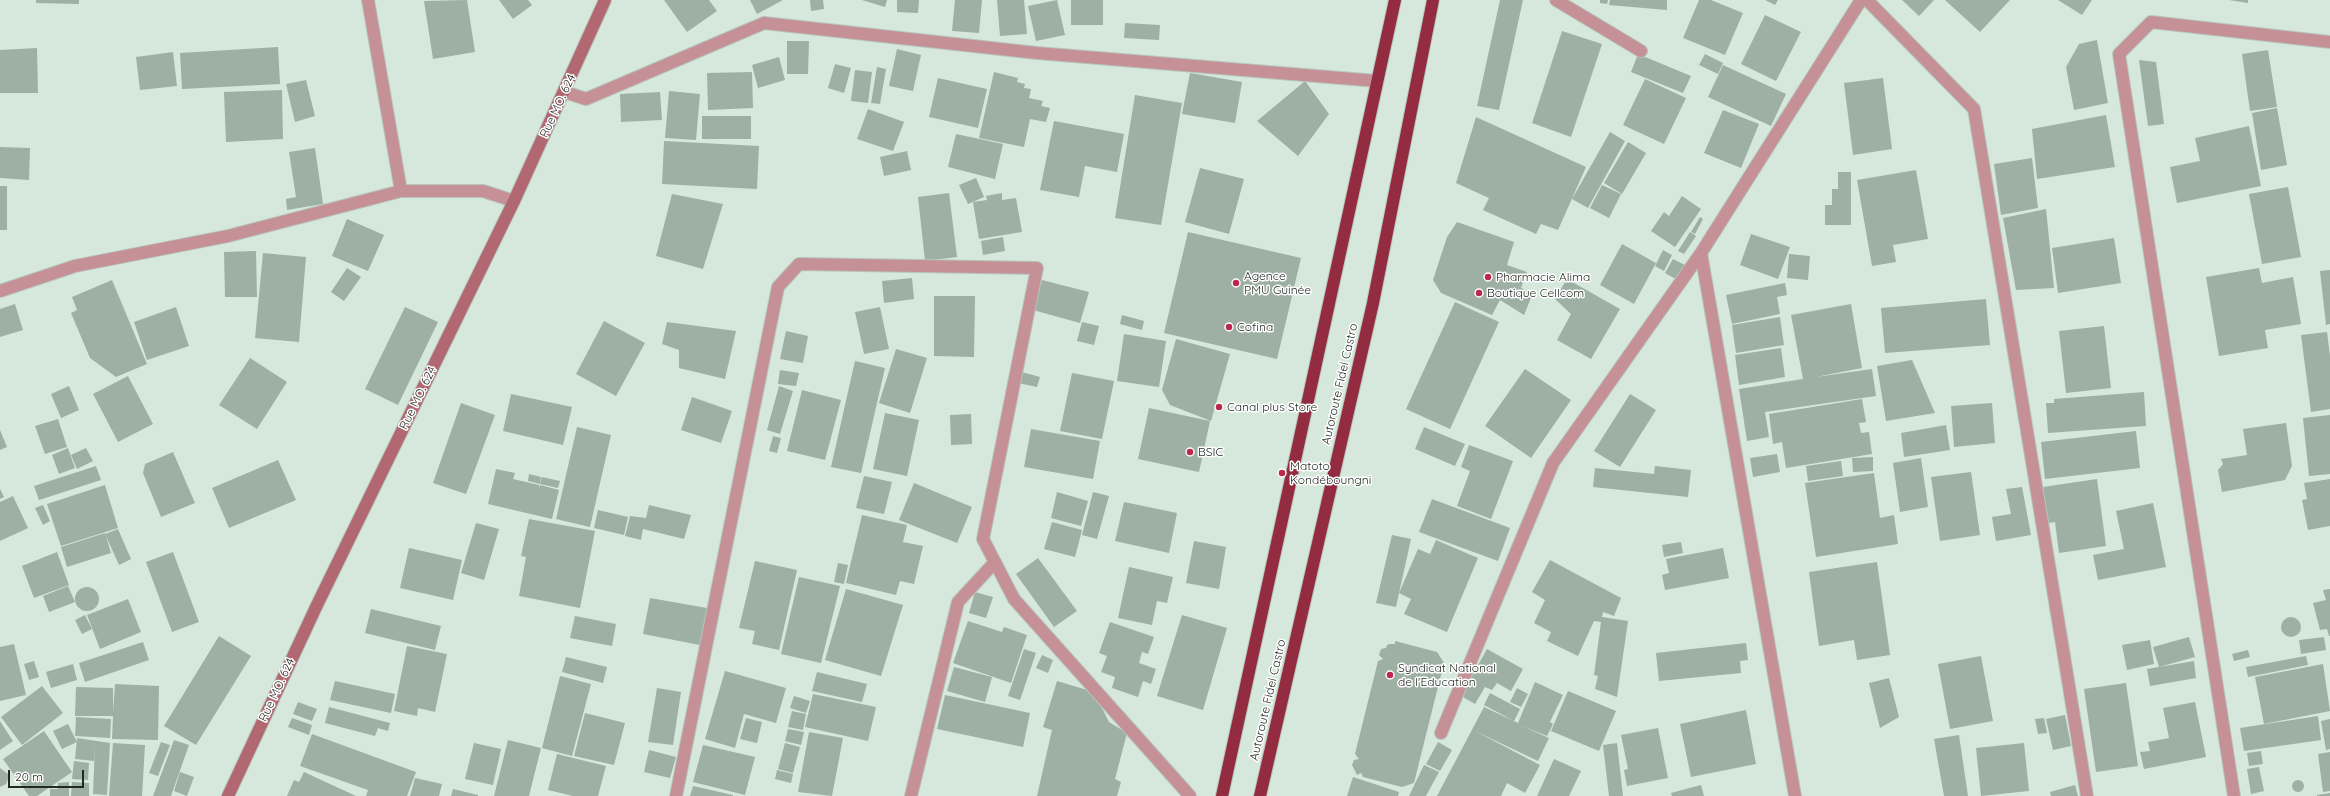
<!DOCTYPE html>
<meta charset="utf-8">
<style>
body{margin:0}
#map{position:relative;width:2330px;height:796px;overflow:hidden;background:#d6e8dc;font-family:Quicksand,sans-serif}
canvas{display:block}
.scale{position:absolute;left:8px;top:770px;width:76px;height:18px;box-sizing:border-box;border:2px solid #222924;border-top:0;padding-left:5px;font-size:12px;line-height:14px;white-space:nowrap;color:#222924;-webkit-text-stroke:3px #fff;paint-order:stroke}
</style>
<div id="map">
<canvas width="2330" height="796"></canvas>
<div class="scale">20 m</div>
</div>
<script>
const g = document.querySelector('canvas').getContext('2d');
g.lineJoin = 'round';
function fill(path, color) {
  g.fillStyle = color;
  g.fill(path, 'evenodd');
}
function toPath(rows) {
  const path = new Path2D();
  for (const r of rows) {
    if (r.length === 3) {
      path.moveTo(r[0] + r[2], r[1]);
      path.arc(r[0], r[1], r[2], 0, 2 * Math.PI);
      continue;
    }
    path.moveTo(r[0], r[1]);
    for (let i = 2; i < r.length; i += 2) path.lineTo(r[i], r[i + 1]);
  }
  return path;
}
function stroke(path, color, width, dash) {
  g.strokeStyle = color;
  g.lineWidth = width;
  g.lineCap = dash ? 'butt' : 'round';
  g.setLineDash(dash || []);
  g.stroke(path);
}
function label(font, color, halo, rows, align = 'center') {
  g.font = font + ' Quicksand,sans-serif';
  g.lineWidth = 3;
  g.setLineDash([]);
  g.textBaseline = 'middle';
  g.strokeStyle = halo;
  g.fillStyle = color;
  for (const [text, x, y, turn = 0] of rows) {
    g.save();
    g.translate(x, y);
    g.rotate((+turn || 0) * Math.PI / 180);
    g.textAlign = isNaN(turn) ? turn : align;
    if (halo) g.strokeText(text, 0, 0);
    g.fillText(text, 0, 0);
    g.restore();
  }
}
fill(toPath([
 [36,0,79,0,79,4,36,3],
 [467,0,475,52,433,59,424,1],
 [499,0,528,0,532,5,513,19],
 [664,0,709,0,717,11,687,32],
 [750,0,783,0,757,14],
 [810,0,823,0,824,9,811,11],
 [862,0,887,0,885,7],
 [897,0,919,0,918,13,897,12],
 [955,0,982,0,979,33,952,31],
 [997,0,1024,0,1027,34,1000,36],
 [1057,0,1065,35,1036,41,1028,6],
 [1071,0,1103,0,1103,25,1071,25],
 [1500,0,1523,0,1499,110,1477,106],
 [1600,0,1608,0,1607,4,1600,3],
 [1610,0,1667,0,1667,10,1609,5],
 [1699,0,1711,0,1743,13,1725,55,1683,38],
 [1765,0,1778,0,1775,5],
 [1902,0,1934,0,1919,16],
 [1945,0,2010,0,1980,32],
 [2058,0,2092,0,2082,15],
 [2229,0,2248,0,2248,3],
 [1765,15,1801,32,1776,81,1741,64],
 [1125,23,1160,25,1159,40,1124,38],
 [1562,31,1602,44,1571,137,1532,123],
 [2097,40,2108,103,2074,110,2066,67,2079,44],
 [787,41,809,41,808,74,787,74],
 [278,47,280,84,182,89,180,53],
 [37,48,38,93,0,93,0,50],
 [897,49,921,55,913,91,889,86],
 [2268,50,2277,107,2250,111,2242,54],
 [173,52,177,86,140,90,136,57],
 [1638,54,1691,76,1683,93,1631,72],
 [1705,54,1723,63,1718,74,1699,65],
 [779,57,785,80,758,88,752,65],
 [2139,60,2156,62,2164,124,2148,126],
 [835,64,851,68,844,93,828,88],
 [1723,65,1786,94,1771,126,1708,97],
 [877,67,886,69,880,104,871,103],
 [855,70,872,72,868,103,851,101],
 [752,72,753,108,708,110,707,73],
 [994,72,1018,78,1017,82,1025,84,1024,88,1031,89,1029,98,1043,101,1041,106,1050,108,1046,122,1030,119,1024,147,979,138],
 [1190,73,1242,82,1235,123,1182,114],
 [938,78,987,89,978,128,929,117],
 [1883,78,1892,149,1853,155,1844,83],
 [1645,79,1686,98,1664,144,1623,125],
 [306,80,315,116,295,122,286,84],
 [1305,81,1329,114,1298,156,1257,121],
 [282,90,283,139,226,142,224,92],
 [669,91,700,94,696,140,665,138],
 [660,92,662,120,621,122,620,94],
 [1135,95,1182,103,1161,225,1115,218],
 [2277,108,2287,165,2261,170,2252,113],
 [868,109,904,122,893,151,857,139],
 [1723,110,1759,124,1741,168,1704,153],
 [2106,115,2115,167,2037,179,2032,129],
 [702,116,751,116,751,139,702,139],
 [1476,117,1586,167,1558,230,1541,224,1536,234,1483,210,1489,198,1456,183],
 [1054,121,1124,134,1117,172,1085,166,1079,197,1040,190],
 [2249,126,2261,186,2177,203,2170,167,2200,161,2195,138],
 [1610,132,1625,141,1588,208,1572,199],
 [956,134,1003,144,995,179,948,167],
 [664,141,759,146,757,189,662,184],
 [1628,142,1646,153,1622,194,1604,183],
 [0,147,30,148,29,180,0,178],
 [315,148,323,204,287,210,286,199,296,197,289,152],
 [907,151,911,170,884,176,880,157],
 [2032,158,2038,208,2001,215,1994,164],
 [1200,168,1244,179,1229,234,1185,222],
 [1916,170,1928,239,1893,245,1896,262,1872,266,1857,180],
 [1838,172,1851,172,1851,225,1825,225,1825,205,1832,205,1832,189,1838,189],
 [976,178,984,197,968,204,959,185],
 [1602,185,1621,194,1609,218,1590,208],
 [0,186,7,186,7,230,0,230],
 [2288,187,2301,257,2262,264,2249,194],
 [949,193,957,257,925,261,918,197],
 [1002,193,1002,200,1016,198,1022,232,979,239,973,202,987,200,986,196],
 [672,194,723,204,703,269,656,256],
 [1682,196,1701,209,1675,247,1651,231,1664,212,1669,216],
 [2046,209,2054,288,2016,290,2003,218],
 [1700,217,1703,219,1695,234,1691,232],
 [347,219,384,235,368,271,332,256],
 [1457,222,1514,242,1507,265,1527,272,1521,288,1533,293,1524,315,1500,300,1492,315,1441,293,1433,280,1447,237],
 [1188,232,1301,258,1277,359,1164,333],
 [1690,232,1696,236,1684,254,1678,251],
 [1751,234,1790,247,1778,279,1740,265],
 [1003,237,1005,251,983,255,981,241],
 [2114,238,2121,283,2058,293,2052,248],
 [1622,244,1656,263,1634,304,1600,285],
 [1663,250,1672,255,1664,271,1655,266],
 [256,251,257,297,225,297,224,252],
 [263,253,306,257,299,342,255,338],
 [1789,254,1810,256,1808,280,1787,278],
 [1673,259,1687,266,1679,281,1665,273],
 [347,268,361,277,344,301,331,292],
 [2259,268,2262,283,2293,277,2301,324,2265,330,2268,348,2219,356,2206,277],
 [2330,270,2330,324,2326,325,2320,271],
 [912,278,914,299,884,303,882,281],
 [1567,279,1620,309,1591,359,1557,340,1571,314,1555,299],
 [112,280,147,364,116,377,90,358,71,313,77,310,72,297],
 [1042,280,1089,292,1080,323,1033,310],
 [1785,283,1787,295,1777,297,1780,314,1732,324,1726,295],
 [934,296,975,296,974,357,934,356],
 [1986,299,1990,345,1885,353,1881,308],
 [1455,302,1499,322,1450,429,1406,409],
 [15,304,23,330,0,337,0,309],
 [1851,304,1862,368,1816,377,1872,369,1876,396,1765,412,1769,437,1747,441,1739,389,1803,379,1791,315],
 [176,307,189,346,147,360,134,322],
 [405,307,438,322,398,405,365,389],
 [880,307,889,349,864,354,855,312],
 [1122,315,1144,321,1142,330,1120,324],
 [1780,317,1784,345,1736,353,1732,325],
 [604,321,645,343,616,396,576,374],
 [667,322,736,331,725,379,679,368,679,350,662,344],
 [1082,322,1099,326,1094,345,1077,341],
 [2104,326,2111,388,2066,393,2059,331],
 [786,331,808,336,803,363,780,359],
 [2327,332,2330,356,2330,409,2311,412,2301,335],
 [1124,334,1166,341,1159,387,1117,381],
 [1176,339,1230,354,1211,421,1170,405,1162,390],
 [1781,348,1785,377,1739,385,1735,355],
 [896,349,927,358,910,413,879,403],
 [250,358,287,382,257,429,219,405],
 [1912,360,1935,413,1886,421,1877,366],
 [855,361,885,368,861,473,831,467],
 [1525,369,1571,400,1531,458,1485,426],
 [780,370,799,373,796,386,778,384],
 [1022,372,1040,377,1037,387,1018,383],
 [1072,373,1114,381,1102,439,1060,431],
 [128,376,153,424,118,442,93,394],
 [69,386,79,410,61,418,51,394],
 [779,386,793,391,780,434,767,430],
 [802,390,841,400,825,460,787,451],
 [2144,392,2146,426,2048,433,2046,403,2054,403,2054,399],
 [511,394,572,407,563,445,503,431],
 [1630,394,1656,410,1620,467,1594,451],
 [692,397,732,411,721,443,681,430],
 [1862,399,1866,422,1859,423,1861,433,1869,432,1872,454,1786,468,1782,442,1773,444,1769,414],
 [461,403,495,415,466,494,433,483],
 [1992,403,1995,443,1954,447,1951,406],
 [1149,408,1210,421,1199,472,1138,459],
 [885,413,919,420,907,476,873,469],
 [971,414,972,444,951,445,950,415],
 [2330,415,2330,474,2309,476,2303,418],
 [58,419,67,447,45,454,35,426],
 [2286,423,2292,466,2285,480,2222,492,2218,470,2223,464,2221,459,2247,455,2243,429],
 [1946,425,1950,450,1904,457,1901,433],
 [577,427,611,435,590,527,556,519],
 [1424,427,1465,444,1455,466,1415,449],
 [1031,429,1100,441,1093,479,1024,467],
 [0,430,7,447,0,450],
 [2136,431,2140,468,2045,479,2041,442],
 [773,436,781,438,777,453,769,451],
 [1469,445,1513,461,1491,519,1457,506,1470,471,1461,467],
 [68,448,75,468,59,474,52,455],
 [86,448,93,461,77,469,71,455],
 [173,452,195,503,161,517,143,473,145,464],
 [1777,454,1780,472,1753,477,1750,458],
 [1873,457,1873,471,1853,472,1852,458],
 [1921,458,1928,507,1900,512,1893,463],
 [278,460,296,500,229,528,212,488],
 [1841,461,1843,476,1808,481,1806,466],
 [96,466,101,480,39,500,34,486],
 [1655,466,1691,470,1688,497,1593,487,1595,468,1654,474],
 [496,469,515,473,513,479,539,485,539,488,540,485,559,490,552,519,488,504],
 [1971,472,1980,535,1940,541,1931,477],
 [1874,473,1880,518,1894,515,1898,544,1816,557,1805,483],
 [529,474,541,477,540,484,528,481],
 [864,476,892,482,884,514,856,508],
 [542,477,560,481,558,488,540,484],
 [2097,479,2106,546,2059,553,2055,522,2048,523,2043,487],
 [2330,479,2330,526,2308,530,2302,500,2307,499,2304,483],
 [914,483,972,507,957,543,899,520],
 [105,485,118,528,61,546,47,504],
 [2022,487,2031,535,1996,541,1992,517,2011,514,2006,489],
 [0,489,4,497,0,499],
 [1057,492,1088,501,1081,526,1051,518],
 [1093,492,1109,496,1097,539,1082,535],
 [13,496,28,528,0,541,0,502],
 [1432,499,1510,528,1498,561,1419,532],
 [1124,502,1177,513,1169,553,1115,541],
 [2153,503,2166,567,2098,580,2093,555,2124,549,2116,511],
 [43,505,50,521,43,525,35,508],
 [649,505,691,515,684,539,643,529,641,540,625,536,630,516,646,518],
 [598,510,628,517,624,535,594,528],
 [862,515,907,525,903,542,923,546,914,584,900,581,896,595,846,583],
 [529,519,595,531,580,608,519,596,526,557,521,556],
 [1052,522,1082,530,1075,557,1044,549],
 [476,523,499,529,484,580,461,573],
 [118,529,131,559,119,565,105,534],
 [105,533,111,553,67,567,61,547],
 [1392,535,1411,539,1399,593,1418,549,1430,554,1436,540,1478,558,1447,632,1404,614,1411,599,1399,593,1396,607,1376,603],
 [1194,541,1226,547,1219,589,1186,583],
 [1681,542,1683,553,1664,557,1662,545],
 [409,548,462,560,453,600,400,588],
 [1723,548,1729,578,1665,590,1662,575,1669,573,1666,559],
 [57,552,69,585,34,598,22,566],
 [173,552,199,622,172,632,146,562],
 [1038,558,1077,611,1054,627,1016,574],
 [1550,560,1621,598,1614,616,1603,612,1602,617,1628,621,1617,697,1595,689,1598,676,1594,675,1601,622,1594,621,1578,656,1547,641,1551,632,1534,623,1545,600,1532,592],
 [755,561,797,570,779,650,752,644,755,631,739,628],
 [1877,562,1890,655,1857,660,1854,640,1819,646,1809,572],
 [838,563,848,565,844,584,834,582],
 [1129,567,1173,577,1167,603,1157,601,1152,625,1118,618],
 [799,577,840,586,821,663,781,654],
 [68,586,75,602,49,612,43,596],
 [87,599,12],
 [846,589,903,605,881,676,825,660],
 [2330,589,2330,636,2329,636,2327,629,2320,630,2313,603,2326,600,2323,590],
 [975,592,993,597,986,618,969,613],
 [650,598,707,608,700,645,643,634],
 [128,599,141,632,100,649,87,615],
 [371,609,441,626,435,650,365,633],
 [85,615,92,629,82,634,75,620],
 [1182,615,1227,628,1203,710,1157,696],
 [575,616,616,624,612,646,570,638],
 [2291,627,10],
 [968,621,1002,632,1004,627,1027,635,1011,683,953,663],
 [1110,622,1154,637,1148,654,1142,652,1139,663,1156,669,1151,684,1143,681,1138,697,1112,688,1115,677,1101,672,1107,656,1099,653],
 [219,636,251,656,196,745,164,726],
 [2189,637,2195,657,2159,667,2153,647],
 [2324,637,2326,650,2301,654,2299,640],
 [2150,640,2154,664,2127,670,2122,645],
 [1395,641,1437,652,1444,663,1414,783,1402,787,1363,777,1361,773,1357,775,1352,765,1354,760,1359,759,1355,754,1378,661,1383,659,1379,655,1381,649,1386,648,1387,645,1390,644,1395,644],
 [143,642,149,660,85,682,79,663],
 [1746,643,1748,660,1740,661,1741,673,1659,681,1656,653],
 [14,644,26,695,0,701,0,647],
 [407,646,447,654,435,712,418,708,417,716,394,711],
 [1024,649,1036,653,1020,700,1008,696],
 [1487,649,1523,669,1511,691,1497,683,1492,690,1485,687,1475,704,1461,696],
 [2248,650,2250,657,2234,661,2232,654],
 [1042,655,1053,660,1048,673,1036,668],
 [1981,656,1993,721,1950,729,1938,664],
 [2306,656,2308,665,2248,677,2246,667],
 [566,657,607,667,603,683,562,672],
 [34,661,39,677,29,680,24,664],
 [2194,661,2196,678,2150,686,2147,669],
 [73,664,77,680,51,688,46,672],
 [2323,664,2330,711,2264,724,2255,677],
 [954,667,992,677,985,702,947,691],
 [725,671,786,688,776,723,744,714,735,748,705,739],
 [817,672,867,684,862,702,812,691],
 [560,676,591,684,572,756,542,748],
 [1889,678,1899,717,1880,728,1869,683],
 [335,681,395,694,391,713,330,700],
 [1057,681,1094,692,1109,722,1127,733,1115,779,1121,782,1117,796,1037,796,1052,730,1043,727],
 [1535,682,1563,695,1550,722,1553,724,1547,736,1520,725,1549,738,1538,761,1475,731,1540,765,1525,793,1507,783,1501,796,1437,796,1484,707,1518,723],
 [2126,683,2138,766,2096,772,2084,689],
 [115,684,159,686,158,740,112,739,113,716,75,716,76,687,113,688,113,712],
 [42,686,63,713,22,745,1,717],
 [657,688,681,692,673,745,648,742],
 [1517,688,1528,694,1521,707,1510,702],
 [1568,691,1616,711,1599,751,1551,731],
 [1490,693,1520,709,1514,721,1484,705],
 [813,694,876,707,868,741,805,727],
 [945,695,1030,713,1023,747,937,729],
 [794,696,810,701,806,713,790,708],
 [298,702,317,709,312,721,293,714],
 [2195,702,2206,757,2144,769,2140,752,2150,751,2148,742,2169,738,2163,708],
 [329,707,390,723,388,731,378,728,375,736,325,723],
 [1746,710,1756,764,1691,777,1680,724],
 [792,711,806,714,803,730,788,727],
 [585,713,625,723,614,765,574,756],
 [2065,715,2071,746,2053,750,2046,719],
 [2318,716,2321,740,2244,751,2240,728],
 [76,717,111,719,110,738,75,736],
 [292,718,312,725,309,735,288,727],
 [746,718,762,722,757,743,740,739],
 [2044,718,2047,733,2038,734,2035,719],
 [2330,719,2330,749,2326,750,2321,721],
 [0,721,13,741,0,750],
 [68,724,77,742,62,749,53,731],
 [1658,728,1668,778,1627,786,1624,770,1628,769,1621,735],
 [788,729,804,732,801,745,785,741],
 [44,731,72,772,37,796,29,796,3,759],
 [809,732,843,738,832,796,798,792],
 [312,734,416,772,407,796,366,796,368,790,300,766],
 [1959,735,1968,796,1944,796,1934,739],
 [77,738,110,743,107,795,93,794,95,745,94,761,75,759],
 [174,740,189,745,171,796,153,796],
 [508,740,541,748,529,796,494,796],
 [161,742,170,745,158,776,149,773],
 [1438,742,1452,750,1440,771,1426,764],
 [113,743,145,745,142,796,109,796],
 [474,743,501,749,493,785,465,779],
 [785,743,800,747,793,773,778,769],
 [1617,743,1623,796,1609,796,1603,745],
 [2024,743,2029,791,1981,796,1976,748],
 [703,745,755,757,745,795,693,782],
 [649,750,676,757,670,778,644,772],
 [2261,751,2263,764,2249,766,2247,753],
 [2330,752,2330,791,2323,792,2318,754],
 [557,754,606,766,598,796,573,796,548,790],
 [1554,759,1581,771,1569,796,1537,796],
 [74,761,89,763,88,780,72,779],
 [1424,765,1439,772,1426,796,1409,796],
 [2259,767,2264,791,2251,794,2247,769],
 [0,768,8,774,8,779,6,784,0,787],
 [777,770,793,774,791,783,775,779],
 [180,772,194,777,187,796,174,791],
 [304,772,356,796,287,796,294,780,299,782],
 [1353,777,1399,792,1398,796,1347,796],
 [415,778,442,784,439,796,410,796],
 [2298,786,6],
 [69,782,69,796,50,796,50,789,58,789,58,783],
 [72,782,89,783,89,796,71,796],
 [1701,785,1704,796,1672,796,1671,793],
 [2075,785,2078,796,2051,796,2050,792],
 [693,786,733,795,733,796,690,796],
 [453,789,478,795,478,796,451,796],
 [2330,793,2330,796,2317,796,2317,795]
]), '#9eafa3');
const street = toPath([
 [368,0,401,191],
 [1556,0,1641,51],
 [1867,0,1974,109,2087,796],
 [565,92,586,99,764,23,1037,53,1377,81],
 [0,291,75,266,228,236,401,191,483,191,514,201],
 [1441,733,1553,463,1701,253],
 [676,796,778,287,799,264,1037,268,983,539,1014,599,1190,796],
 [911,796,958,602,995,562],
 [1795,796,1701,253,1861,0],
 [2234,796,2119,54,2151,22,2330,42]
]);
const secondary = toPath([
 [228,796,317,605,514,201,605,0]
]);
const highway = toPath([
 [1222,796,1395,0],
 [1260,796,1373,303,1433,0]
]);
stroke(street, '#b6c6bb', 14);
stroke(secondary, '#b6c6bb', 14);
stroke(highway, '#b6c6bb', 14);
stroke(street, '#c59196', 12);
stroke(secondary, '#b26871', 12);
stroke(highway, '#942c41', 12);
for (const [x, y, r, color] of [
 [1488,277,4,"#ba294c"],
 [1236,283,4,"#ba294c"],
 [1479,293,4,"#ba294c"],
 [1229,327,4,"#ba294c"],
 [1219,407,4,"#ba294c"],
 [1190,452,4,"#ba294c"],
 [1282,473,4,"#ba294c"],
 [1390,675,4,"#ba294c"]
]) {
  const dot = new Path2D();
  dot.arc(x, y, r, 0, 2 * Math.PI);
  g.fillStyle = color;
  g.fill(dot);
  stroke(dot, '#fff', 1.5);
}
label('12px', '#222924', '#fff', [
 ["Rue MO. 624",558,106,-65],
 ["Autoroute Fidel Castro",1340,384,-77],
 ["Rue MO. 624",418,398,-64],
 ["Rue MO. 624",277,690,-65],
 ["Autoroute Fidel Castro",1268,700,-77]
]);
label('12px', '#222924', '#fff', [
 ["Agence",1244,276],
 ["PMU Guinée",1244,290],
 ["Pharmacie Alima",1496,277],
 ["Boutique Cellcom",1487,293],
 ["Cofina",1237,327],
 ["Canal plus Store",1227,407],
 ["BSIC",1198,452],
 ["Matoto",1290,466],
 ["Kondéboungni",1290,480],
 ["Syndicat National",1398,668],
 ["de l'Education",1398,682]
], 'left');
</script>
